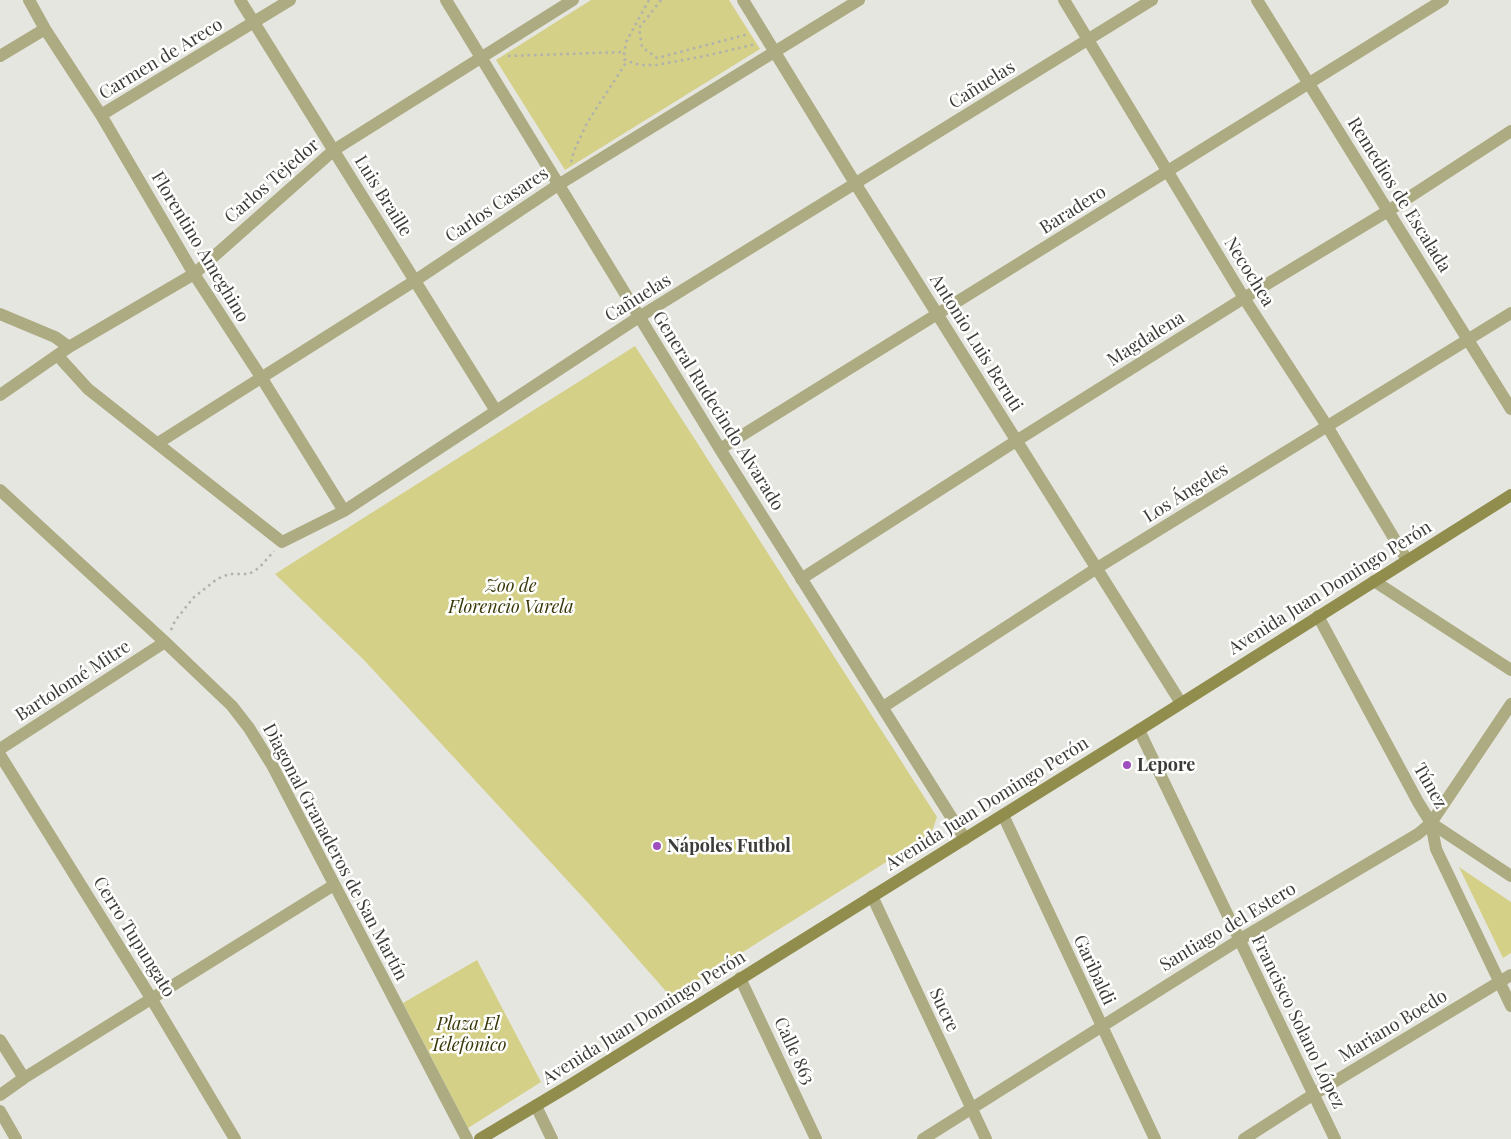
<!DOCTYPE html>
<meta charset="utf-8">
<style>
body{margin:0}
canvas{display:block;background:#e6e6e1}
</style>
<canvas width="1511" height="1139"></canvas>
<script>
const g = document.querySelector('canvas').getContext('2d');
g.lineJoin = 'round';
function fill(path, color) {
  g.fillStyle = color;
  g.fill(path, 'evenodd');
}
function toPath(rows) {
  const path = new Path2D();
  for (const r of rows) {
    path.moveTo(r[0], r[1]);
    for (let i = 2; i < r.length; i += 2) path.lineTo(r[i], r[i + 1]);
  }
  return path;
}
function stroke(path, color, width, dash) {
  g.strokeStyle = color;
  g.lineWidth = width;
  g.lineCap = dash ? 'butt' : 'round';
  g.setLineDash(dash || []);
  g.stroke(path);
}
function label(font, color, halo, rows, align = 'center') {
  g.font = font + ' "Playfair Display",serif';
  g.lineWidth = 5;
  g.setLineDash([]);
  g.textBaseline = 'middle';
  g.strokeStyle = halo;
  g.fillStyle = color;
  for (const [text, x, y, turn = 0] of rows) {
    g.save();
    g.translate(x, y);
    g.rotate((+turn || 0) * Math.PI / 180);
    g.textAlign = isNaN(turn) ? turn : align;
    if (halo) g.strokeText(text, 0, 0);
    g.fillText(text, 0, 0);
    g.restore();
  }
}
fill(toPath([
 [591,0,729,0,760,49,565,170,496,60],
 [635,346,937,817,931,834,671,997,590,905,364,660,275,574],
 [1459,867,1511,902,1511,953,1503,958],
 [477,960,541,1082,468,1128,403,1003]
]), '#d4d087');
stroke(toPath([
 [649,0,626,42,624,55,624,59,627,61,640,65,656,65,705,56,756,44],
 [661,0,639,28,642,47,657,58,749,34],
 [508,56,624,52],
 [571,162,574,151,587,123,627,61],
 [171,630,175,621,193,598,217,579,229,574,249,574,259,568,274,551]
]), '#b1b1ad', 2.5, [2.5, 4]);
stroke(toPath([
 [29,0,45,29,101,115,194,274,261,377,344,511],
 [240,0,496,411],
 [446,0,720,449,965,839],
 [743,0,855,183,1181,703],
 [1064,0,1244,298,1327,426,1407,560],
 [1257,0,1511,409],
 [0,56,45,29],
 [101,115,290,0],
 [0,314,55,337,69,347],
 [58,356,88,389,282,542,344,511,639,317,1152,0],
 [0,395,69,347,194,274,334,150,573,0],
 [158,443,416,280,558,185,859,0],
 [720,449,1443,0],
 [0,490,165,642,232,706,249,728,272,765,467,1139],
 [801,579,1016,441,1244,298,1388,211,1511,131],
 [1374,581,1511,670],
 [883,707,1097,568,1511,313],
 [1139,730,1335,1139],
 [0,749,165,642],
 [0,755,151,998,235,1139],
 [1003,815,1155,1139],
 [1431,823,1436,849,1511,1006],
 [872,896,986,1139],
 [740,978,816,1139],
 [0,1040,24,1078],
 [0,1095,24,1078,334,885],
 [536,1106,552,1139],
 [0,1111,16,1139],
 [923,1139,1239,940,1418,834,1431,823,1511,704],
 [1244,1139,1314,1094,1511,975]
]), '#acab81', 12);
stroke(toPath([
 [1318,616,1418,802,1431,823,1511,876]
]), '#acab81', 12);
stroke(toPath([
 [480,1139,572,1084,1139,730,1511,495]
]), '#918d4d', 12);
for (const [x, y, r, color] of [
 [1127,765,5,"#9f4ebe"],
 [657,846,5,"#9f4ebe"]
]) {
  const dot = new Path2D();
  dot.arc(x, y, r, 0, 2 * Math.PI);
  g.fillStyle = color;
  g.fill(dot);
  stroke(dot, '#fffffe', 2);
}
label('18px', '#3c3c3a', '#fffffe', [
 ["Carmen de Areco",161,59,-31],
 ["Cañuelas",982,85,-32],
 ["Carlos Tejedor",272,181,-41],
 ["Remedios de Escalada",1399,195,58],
 ["Luis Braille",383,196,58],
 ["Carlos Casares",497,205,-34],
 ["Baradero",1073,210,-32],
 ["Florentino Ameghino",200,247,59],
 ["Necochea",1249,272,58],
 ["Cañuelas",638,298,-32],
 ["Magdalena",1146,339,-32],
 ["Antonio Luis Beruti",976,343,58],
 ["General Rudecindo Alvarado",718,411,58],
 ["Los Ángeles",1186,493,-32],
 ["Avenida Juan Domingo Perón",1330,588,-32],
 ["Bartolomé Mitre",73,681,-33],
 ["Túnez",1430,786,60],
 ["Avenida Juan Domingo Perón",987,804,-32],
 ["Diagonal Granaderos de San Martín",335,852,62],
 ["Santiago del Estero",1228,927,-31],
 ["Cerro Tupungato",134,937,58],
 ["Garibaldi",1094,970,65],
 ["Sucre",944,1010,65],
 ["Avenida Juan Domingo Perón",644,1018,-32],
 ["Francisco Solano López",1298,1022,64],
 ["Mariano Boedo",1393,1026,-31],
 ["Calle 863",794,1051,65]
]);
label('italic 18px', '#3a3709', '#fffffe', [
 ["Zoo de",511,586],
 ["Florencio Varela",511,607],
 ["Plaza El",468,1024],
 ["Telefonico",468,1045]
]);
label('bold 18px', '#3c3c3a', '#fffffe', [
 ["Lepore",1137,765],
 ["Nápoles Futbol",667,846]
], 'left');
</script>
